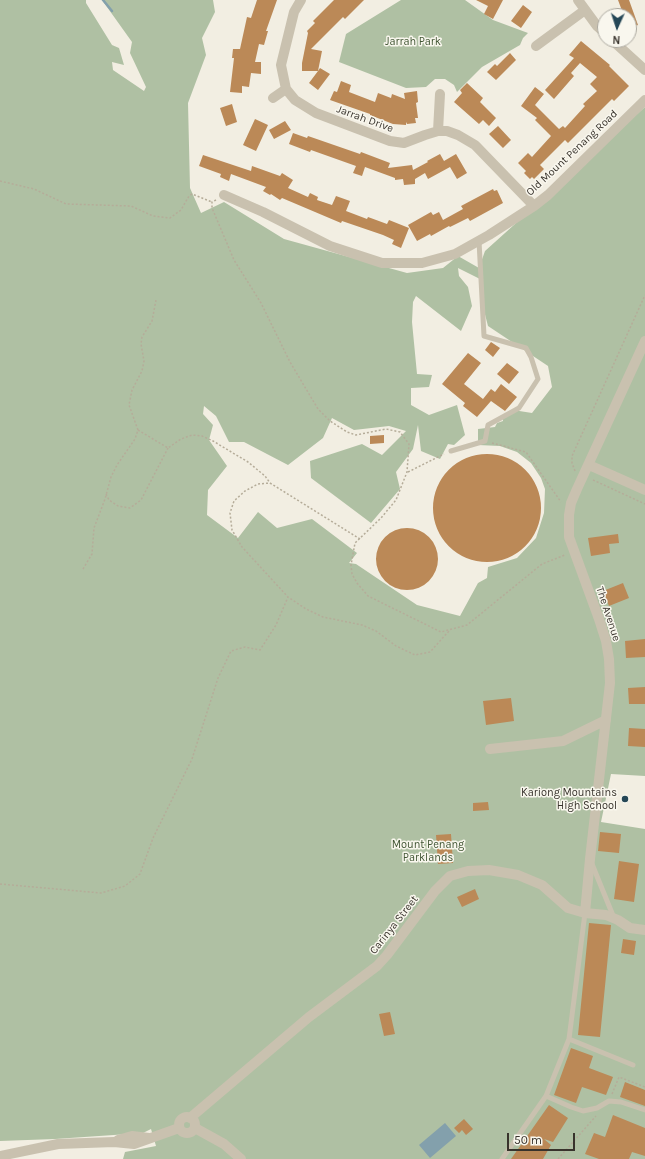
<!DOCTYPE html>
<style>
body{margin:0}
#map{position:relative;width:645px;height:1159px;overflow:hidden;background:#f2eee2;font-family:Karla,sans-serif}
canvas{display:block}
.north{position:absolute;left:597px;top:8px;width:40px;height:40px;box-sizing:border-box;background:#f9f7ee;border:1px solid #aca9a0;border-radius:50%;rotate:183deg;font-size:11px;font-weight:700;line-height:16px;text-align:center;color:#38332c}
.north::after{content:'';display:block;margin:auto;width:14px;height:18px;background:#254756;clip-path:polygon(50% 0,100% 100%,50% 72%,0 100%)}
.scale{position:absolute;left:507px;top:1133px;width:68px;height:18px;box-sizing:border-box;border:2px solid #38332c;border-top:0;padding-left:5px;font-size:12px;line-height:14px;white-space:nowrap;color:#38332c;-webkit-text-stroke:3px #f9f7ee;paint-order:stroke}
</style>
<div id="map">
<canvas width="645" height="1159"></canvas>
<div class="north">N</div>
<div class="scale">50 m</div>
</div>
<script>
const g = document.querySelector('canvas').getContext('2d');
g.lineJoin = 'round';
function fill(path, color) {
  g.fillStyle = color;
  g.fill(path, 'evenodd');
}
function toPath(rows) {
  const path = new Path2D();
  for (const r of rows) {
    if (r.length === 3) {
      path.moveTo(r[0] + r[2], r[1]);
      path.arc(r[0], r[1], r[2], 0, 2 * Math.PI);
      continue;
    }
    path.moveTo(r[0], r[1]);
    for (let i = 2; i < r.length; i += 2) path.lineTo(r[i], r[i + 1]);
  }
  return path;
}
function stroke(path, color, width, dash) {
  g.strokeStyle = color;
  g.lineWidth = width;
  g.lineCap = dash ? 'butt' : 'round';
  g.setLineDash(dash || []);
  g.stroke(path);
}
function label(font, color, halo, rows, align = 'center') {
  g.font = font + ' Karla,sans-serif';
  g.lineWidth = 3;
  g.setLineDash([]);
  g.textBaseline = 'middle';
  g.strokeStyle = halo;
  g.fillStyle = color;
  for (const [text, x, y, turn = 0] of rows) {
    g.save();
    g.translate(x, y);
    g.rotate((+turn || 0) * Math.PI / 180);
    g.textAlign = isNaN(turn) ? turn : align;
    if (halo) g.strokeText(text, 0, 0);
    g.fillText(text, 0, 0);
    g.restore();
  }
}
fill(toPath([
 [0,0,86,0,86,3,112,45,119,48,124,65,112,62,113,70,144,91,146,87,130,53,132,42,102,0,213,0,215,12,202,38,206,55,188,103,190,188,201,213,224,202,284,239,407,273,443,268,458,256,479,268,485,251,645,107,645,776,611,774,601,822,645,829,645,1159,123,1159,125,1152,156,1146,151,1129,143,1133,55,1139,0,1141],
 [458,268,482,280,481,299,488,326,548,366,552,387,532,413,513,410,503,417,503,421,497,423,495,427,478,429,478,445,500,446,517,452,531,463,541,478,545,489,544,513,536,538,517,558,488,567,487,578,478,583,460,616,417,605,356,564,349,563,357,553,312,519,277,528,258,512,238,538,207,515,208,490,227,466,209,440,213,425,203,414,204,406,216,416,229,442,244,442,288,465,323,438,332,418,354,430,389,426,406,431,382,455,362,444,310,461,311,478,371,523,400,489,396,472,413,449,418,425,421,451,440,459,448,444,454,445,465,435,457,405,429,415,411,405,411,388,429,387,432,375,417,374,412,322,413,302,416,296,461,331,472,306,468,287,459,276],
 [401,0,465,0,493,20,528,33,523,38,520,45,482,67,457,92,454,85,445,79,435,79,426,87,406,88,339,62,346,34]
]), '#afc0a3');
fill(toPath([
 [445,1123,456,1136,430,1158,419,1145]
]), '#83a0ac');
stroke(toPath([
 [103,0,112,11]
]), '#83a0ac', 2.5);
fill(toPath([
 [257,0,277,0,266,31,268,31,264,45,259,44,255,62,261,62,261,74,251,73,249,87,242,86,242,93,230,92,234,58,232,58,233,49,240,49,247,17,251,18],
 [334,0,364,0,345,19,343,17,311,49,322,51,318,71,320,68,330,74,318,90,309,83,318,71,302,71,302,63,308,33,307,31,315,23,313,21],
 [476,0,503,0,493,19,484,14,488,6],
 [618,0,629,0,638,25,629,28,629,16,624,16],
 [523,5,532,12,521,28,511,21],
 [581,41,610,65,609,66,629,86,614,101,612,99,568,143,565,140,540,165,544,169,534,179,532,177,530,179,524,173,526,171,518,163,528,153,532,157,551,136,535,120,537,118,521,106,535,87,544,94,535,105,559,129,563,126,565,128,585,106,583,104,597,91,590,84,597,77,580,63,571,73,574,76,554,99,545,90,574,58,569,55],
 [510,53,516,60,496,80,487,72,495,64,497,66],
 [341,81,351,85,349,92,375,102,378,93,391,98,392,94,405,99,404,93,417,91,418,102,416,103,418,118,415,118,416,123,407,124,406,122,406,125,393,124,370,115,370,114,330,100,334,91,337,92],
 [467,83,483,98,480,102,496,118,489,126,483,120,479,124,454,102,462,93,460,90],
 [232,104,237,122,226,126,220,108],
 [255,119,268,125,256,151,243,145],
 [285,121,291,130,274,139,269,130],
 [498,126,511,140,503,148,489,134],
 [293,133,307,138,308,136,360,154,361,152,390,163,388,168,412,165,413,170,428,162,427,161,440,154,444,161,456,154,467,173,457,179,450,167,428,179,425,173,415,179,415,184,404,185,403,179,395,180,395,178,365,167,362,176,353,173,356,166,311,150,310,152,289,144],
 [203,155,251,171,252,166,280,176,282,173,293,180,288,188,308,197,310,193,318,197,317,200,332,205,336,196,350,201,346,211,367,219,368,217,387,224,389,220,409,228,401,248,392,244,394,240,383,235,342,221,341,223,282,198,280,200,271,194,270,195,263,191,266,187,231,174,229,181,220,177,221,174,199,166],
 [493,189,494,191,497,190,503,203,470,221,468,218,450,227,449,226,431,236,430,234,417,241,408,225,431,212,433,215,439,212,443,220,463,209,461,206],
 [491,342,500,348,493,357,485,350],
 [468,353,481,363,464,384,483,399,491,389,495,392,501,384,517,397,505,411,491,401,477,417,463,406,465,403,442,384],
 [507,363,519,372,509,384,497,374],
 [384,435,384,443,370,444,370,436],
 [487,508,54],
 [407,559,31],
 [618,534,619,543,609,544,610,553,591,556,588,538],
 [623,583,629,598,609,606,603,591],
 [645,639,645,657,626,658,625,641],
 [645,687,645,704,629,704,628,688],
 [511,698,514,721,486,725,483,701],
 [629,728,645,729,645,747,628,746],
 [488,802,489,810,473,811,473,803],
 [600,832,621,834,619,853,598,851],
 [451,834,453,863,438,864,436,835],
 [619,861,639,864,634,902,614,899],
 [475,889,479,899,462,907,457,897],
 [589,923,611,925,600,1037,578,1035],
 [623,939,636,941,634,955,621,953],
 [390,1012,395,1034,384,1036,379,1014],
 [571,1048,593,1056,589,1068,613,1077,606,1095,582,1087,576,1103,554,1095],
 [625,1082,645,1090,645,1106,620,1097],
 [549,1105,568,1118,553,1142,544,1139,551,1145,543,1159,511,1159],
 [613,1115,645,1128,645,1156,632,1152,629,1159,599,1159,585,1154,594,1133,605,1137],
 [464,1119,473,1129,466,1135,462,1130,459,1133,454,1128]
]), '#bb8957');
stroke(toPath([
 [0,181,34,189,66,204,131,206,153,216,170,218,181,210,189,196,192,194,212,202],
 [216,200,212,202,212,208,234,260,261,303,290,362,318,409,330,421,347,432,356,435,386,429,400,432,409,444,407,472,396,500,381,518,355,543,351,565,352,574,357,583,368,596,441,632,467,625,542,564,565,555],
 [138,430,168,448,181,439,192,435,202,436,213,441,248,462,265,476,270,483],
 [492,443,526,452,561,502],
 [575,471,572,463,572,456,645,295],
 [408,472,444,454],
 [593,480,645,504],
 [106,494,109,500,118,506,130,508,141,500,168,448],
 [360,539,270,483,258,484,245,491,234,501,230,513,232,530,242,547,288,597,306,609,323,617,362,625,376,631,396,646,415,655,430,652,449,631],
 [83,569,92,554,94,528,105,499,111,477,117,465,135,439,138,430,129,405,132,390,142,371,144,361,141,344,142,337,152,321,156,300],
 [0,884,101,893,125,886,140,874,153,838,192,759,218,678,231,651,245,647,260,650,276,625,288,597],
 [612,1094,619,1077,645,1087],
 [558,1159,596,1116]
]), '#b5ac99', 1.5, [2, 2]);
stroke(toPath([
 [451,451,485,441,488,425,519,408,538,379,531,357,526,348,484,336,479,241],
 [592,864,614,918],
 [569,1039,633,1065],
 [546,1096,571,1107,583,1111,597,1108,609,1101,621,1102,645,1110],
 [502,1159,546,1096,569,1039,585,913]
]), '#c9c1af', 5);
stroke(toPath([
 [301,0,294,12,281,65,286,89,295,100,316,113,390,141,404,143,425,135,438,131,447,131,458,135,475,145,534,206],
 [578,0,597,26,605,33],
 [612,40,645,70],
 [536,46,585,10],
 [273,98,286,89],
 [438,131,440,94],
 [224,195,263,212,330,246,382,263,422,263,455,254,489,235,534,206,548,195,645,100],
 [589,465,645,490],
 [490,749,563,741,606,720],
 [585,913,590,859,610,683,609,659,606,641,599,619,569,537,569,515,571,503,577,489,645,341],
 [187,1125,8],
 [190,1118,309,1017,377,966,387,955,435,891,450,876,468,871,489,870,518,875,542,885,568,908,585,913,606,915,618,920,630,928,645,930],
 [195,1128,224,1144,241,1159],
 [118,1140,132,1136,149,1138],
 [0,1156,58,1144,114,1142,134,1144,179,1128]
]), '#c9c1af', 10);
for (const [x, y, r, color] of [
 [625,799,4,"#254756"]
]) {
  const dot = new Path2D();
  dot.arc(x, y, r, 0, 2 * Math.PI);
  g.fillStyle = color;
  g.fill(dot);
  stroke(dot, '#f9f7ee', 1.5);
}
label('11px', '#3f5432', '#f9f7ee', [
 ["Jarrah Park",413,42],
 ["Mount Penang",428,845],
 ["Parklands",428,858]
]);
label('11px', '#38332c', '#f9f7ee', [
 ["Jarrah Drive",365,119,20],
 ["Old Mount Penang Road",572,153,-43],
 ["The Avenue",608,614,72],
 ["Carinya Street",394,925,-52]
]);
label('11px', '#38332c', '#f9f7ee', [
 ["Kariong Mountains",617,793],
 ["High School",617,806]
], 'right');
</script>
